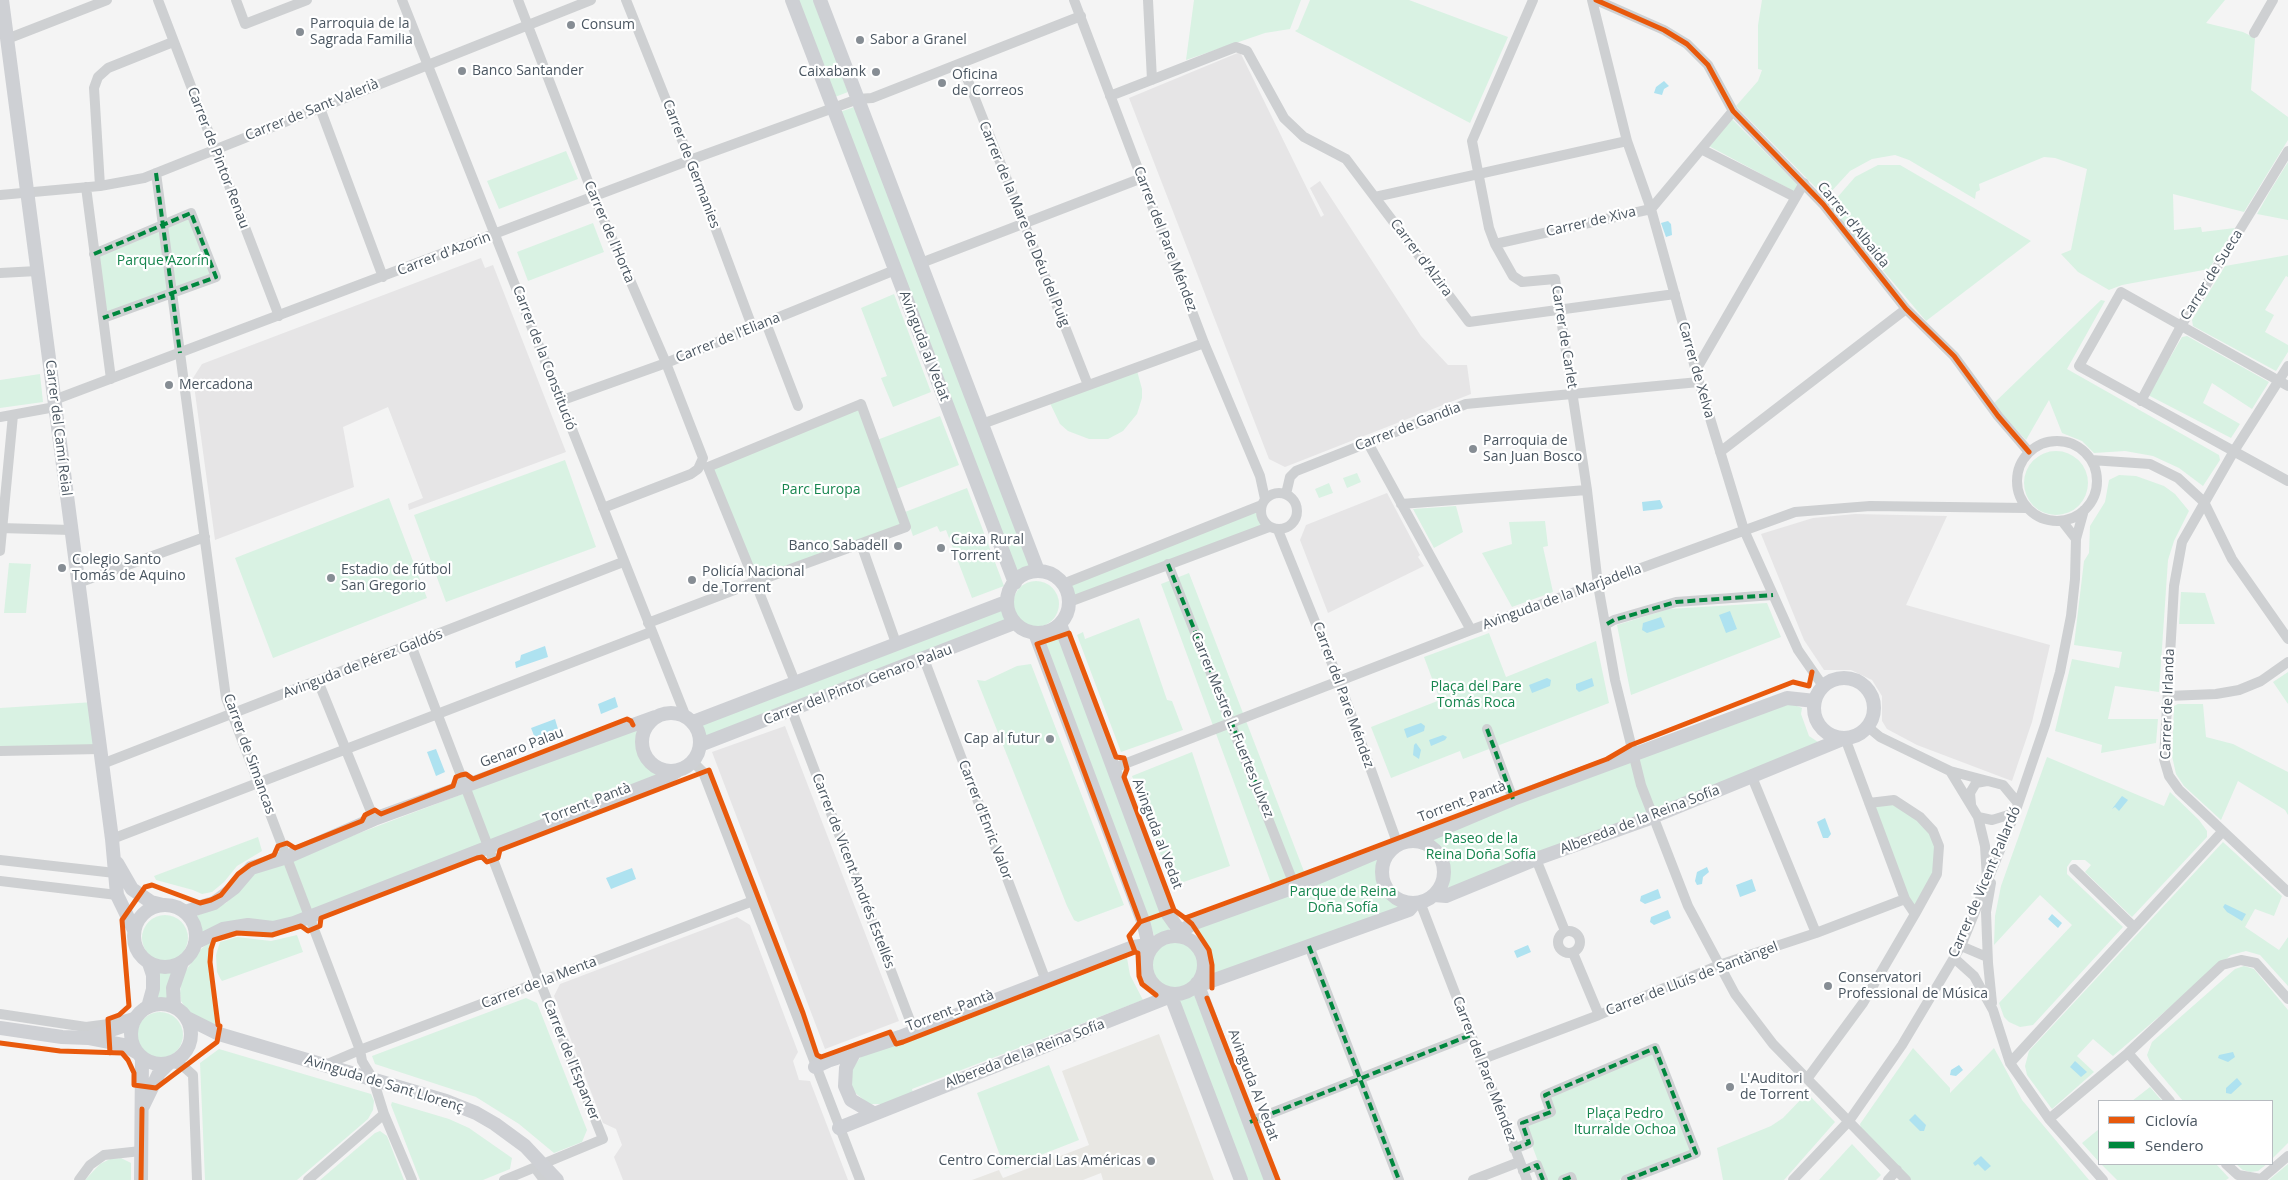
<!DOCTYPE html>
<meta charset="utf-8">
<style>
body{margin:0}
#map{position:relative;width:2288px;height:1180px;overflow:hidden;background:#f4f4f4;font-family:"Open Sans",sans-serif}
canvas{display:block}
.legend{position:absolute;left:2098px;top:1100px;width:175px;height:65px;box-sizing:border-box;background:#fff;border:1px solid #b7bbc0;margin:0;padding:6px 9px;list-style:none;font-size:15px;color:#4a5661}
.legend li{display:flex;align-items:center;gap:10px;height:25px}
.legend b{width:25px;border:1px solid #b7bbc0}
</style>
<div id="map">
<canvas width="2288" height="1180"></canvas>
<ul class="legend">
<li><b style="height:6px;background:#e8590c"></b>Ciclovía</li>
<li><b style="height:6px;background:#00873e"></b>Sendero</li>
</ul>
</div>
<script>
const g = document.querySelector('canvas').getContext('2d');
g.lineJoin = 'round';
function fill(path, color) {
  g.fillStyle = color;
  g.fill(path, 'evenodd');
}
function toPath(rows) {
  const path = new Path2D();
  for (const r of rows) {
    if (r.length === 3) {
      path.moveTo(r[0] + r[2], r[1]);
      path.arc(r[0], r[1], r[2], 0, 2 * Math.PI);
      continue;
    }
    path.moveTo(r[0], r[1]);
    for (let i = 2; i < r.length; i += 2) path.lineTo(r[i], r[i + 1]);
  }
  return path;
}
function stroke(path, color, width, dash) {
  g.strokeStyle = color;
  g.lineWidth = width;
  g.lineCap = dash ? 'butt' : 'round';
  g.setLineDash(dash || []);
  g.stroke(path);
}
function label(font, color, halo, rows, align = 'center') {
  g.font = font + ' "Open Sans",sans-serif';
  g.lineWidth = 4.5;
  g.setLineDash([]);
  g.textBaseline = 'middle';
  g.strokeStyle = halo;
  g.fillStyle = color;
  for (const [text, x, y, turn = 0] of rows) {
    g.save();
    g.translate(x, y);
    g.rotate((+turn || 0) * Math.PI / 180);
    g.textAlign = isNaN(turn) ? turn : align;
    if (halo) g.strokeText(text, 0, 0);
    g.fillText(text, 0, 0);
    g.restore();
  }
}
fill(toPath([
 [1159,1034,1214,1180,1103,1180,1101,1173,1083,1180,972,1180,999,1170,1003,1178,1089,1145,1062,1071]
]), '#e8e7e3');
fill(toPath([
 [1240,52,1321,217,1324,215,1310,188,1320,181,1421,336,1448,365,1467,365,1471,394,1285,467,1269,459,1129,98],
 [481,258,485,268,493,265,566,452,409,510,408,504,423,498,388,407,343,427,354,487,215,540,193,378,202,364],
 [1387,493,1420,555,1418,557,1424,566,1328,613,1300,540,1306,525],
 [1855,514,1947,516,1906,605,2050,645,2032,722,2012,781,1917,745,1887,729,1882,721,1882,696,1872,680,1851,670,1824,670,1804,640,1761,534,1813,518],
 [785,726,899,1021,825,1049,712,752],
 [737,917,750,925,798,1052,793,1061,799,1080,810,1081,848,1180,623,1180,614,1157,622,1145,616,1129,603,1123,554,996,560,984]
]), '#e6e5e6');
fill(toPath([
 [797,0,814,0,848,92,835,97],
 [1194,0,1301,0,1290,29,1265,33,1186,60],
 [1310,0,1409,0,1508,37,1470,123,1295,31,1298,29],
 [1762,0,2225,0,2206,23,2243,32,2255,38,2251,90,2288,117,2288,140,2244,212,2173,194,2174,230,2201,227,2202,232,2235,228,2209,269,2122,285,2109,290,2078,272,2061,254,2071,250,2087,169,2055,158,2044,157,1979,184,1980,190,1976,192,1975,199,1909,160,1895,155,1872,159,1850,171,1828,195,1824,196,1736,106,1758,81,1762,70,1758,69,1758,25],
 [854,107,1032,569,1019,576,840,112],
 [1731,118,1799,186,1795,192,1707,145],
 [566,151,578,179,499,209,487,181],
 [2288,162,2288,220,2257,214,2270,191],
 [1878,165,1900,165,2031,241,1926,321,1829,207,1855,177],
 [191,213,216,277,103,318,94,254],
 [593,223,604,252,528,281,517,252],
 [2288,255,2288,277,2286,276,2265,310,2274,315,2265,332,2288,345,2288,352,2276,371,2193,326,2192,320,2225,266],
 [894,294,931,392,893,407,881,378,887,376,861,308],
 [2101,300,2105,301,2067,369,2219,455,2220,460,2203,486,2179,468,2153,456,2125,451,2094,453,2082,441,2062,433,2049,400,2026,440,1993,404],
 [2187,336,2269,382,2252,409,2212,383,2203,403,2240,424,2231,438,2148,395,2182,337],
 [1136,367,1142,389,1142,398,1137,414,1123,431,1108,439,1089,439,1068,431,1060,424,1048,399],
 [40,374,43,402,0,408,0,380],
 [860,408,902,524,756,579,712,470],
 [940,416,959,465,896,489,877,440],
 [2056,483,32],
 [565,460,596,547,446,602,414,515],
 [1357,473,1361,482,1347,488,1343,478],
 [2119,475,2136,476,2164,486,2175,494,2189,511,2174,541,2168,560,2159,692,2115,686,2108,719,2158,719,2156,743,2101,753,2102,745,2055,731,2072,659,2119,668,2122,652,2074,645,2084,561,2089,553,2090,526,2105,502,2109,480],
 [1329,483,1333,493,1319,498,1315,489],
 [967,488,1004,586,972,598,946,530,940,532,937,526,913,536,905,512],
 [389,498,427,598,273,658,235,558],
 [1262,505,1261,515,1269,527,1069,602,1063,584],
 [1456,506,1463,532,1434,548,1413,509],
 [1545,521,1548,546,1543,547,1553,592,1512,607,1482,553,1512,544,1509,522],
 [9,563,31,564,26,613,4,613],
 [1189,573,1305,874,1272,886,1161,584],
 [1036,604,23],
 [2181,592,2205,593,2215,624,2179,624],
 [1006,602,1008,613,1014,623,700,745,697,728,693,722],
 [1767,603,1781,637,1631,695,1617,625,1669,609],
 [1139,618,1167,700,1172,701,1183,730,1121,752,1077,635,1083,632,1085,639],
 [1057,633,1170,930,1156,936,1154,935,1041,640],
 [1489,633,1506,677,1596,641,1609,703,1463,759,1460,751,1391,778,1371,727,1440,700,1424,657],
 [1031,664,1124,905,1078,922,1074,920,1067,906,977,680,985,681,1017,666],
 [2288,672,2288,704,2273,682],
 [94,702,100,749,0,751,0,708],
 [1787,702,1802,708,1801,714,1809,736,1821,744,1448,895,1449,872,1444,856,1424,832],
 [2178,704,2203,704,2206,737,2233,744,2288,772,2288,815,2285,810,2238,781,2221,820,2184,786,2176,774,2172,756,2174,706],
 [644,725,639,738,640,753,647,767,664,776,285,920,202,934,196,916,226,903,254,873],
 [1192,752,1230,866,1172,886,1132,776],
 [2047,757,2164,806,2170,792,2199,820,2207,831,2207,837,2132,917,2085,872,2091,865,2085,860,2072,860,2067,867,2067,874,2123,927,2033,1025,2020,1027,2009,1022,2004,1017,1999,1003,2072,925,2040,895,1994,945,1995,916,2001,886],
 [1893,802,1918,817,1931,833,1937,847,1934,872,1915,908,1907,897,1871,805],
 [258,837,262,851,237,866,224,882,212,892,202,894,193,890,156,880,154,876],
 [2223,842,2282,896,2274,916,2255,909,2245,927,2279,950,2288,937,2288,986,2260,955,2246,951,2231,955,2113,1056,2093,1039,2077,1056,2094,1072,2052,1109,2027,1075,2025,1066,2029,1051],
 [1386,848,1379,870,1385,894,1409,910,1211,983,1212,965,1209,950,1192,924],
 [165,938,23],
 [297,935,303,952,222,981,220,978,217,972,216,955,220,942,237,937,271,941],
 [212,940,209,959,216,1023,214,1025,189,1013,181,1001,180,993,182,976,201,949],
 [1175,965,23],
 [1127,958,1130,975,1143,1000,912,1089,913,1093,885,1104,869,1104,854,1092,851,1085,852,1069,862,1055,893,1044,897,1046],
 [2244,966,2254,969,2288,1010,2288,1143,2272,1159,2272,1101,2183,1101,2150,1062,2147,1055,2152,1042,2235,969],
 [156,971,171,973,170,1001,155,1000],
 [1194,994,1266,1180,1248,1180,1179,1001],
 [526,998,537,1003,587,1130,582,1142,554,1153,519,1124,476,1097,375,1064,372,1056],
 [160,1035,23],
 [1913,1048,1950,1088,1950,1093,1994,1048,2022,1100,2089,1180,1910,1180,1861,1130,1860,1124],
 [219,1049,371,1094,374,1101,373,1110,368,1119,297,1180,205,1180,200,1063],
 [1655,1051,1695,1152,1619,1180,1545,1180,1524,1124,1553,1113,1548,1097],
 [1049,1065,1079,1140,1005,1169,977,1093],
 [2150,1087,2162,1101,2132,1101],
 [1807,1093,1835,1122,1784,1180,1723,1180,1717,1148,1771,1126,1783,1118],
 [392,1102,449,1119,469,1128,512,1158,510,1169,483,1180,420,1180,391,1105],
 [2099,1129,2099,1162,2082,1143],
 [380,1131,387,1136,404,1180,320,1180,375,1133],
 [1852,1144,1881,1175,1876,1180,1819,1180],
 [121,1158,131,1163,131,1180,85,1180,100,1164,110,1159],
 [2101,1164,2216,1164,2229,1178,2226,1180,2117,1180],
 [2236,1164,2267,1164,2258,1171,2250,1172,2243,1170],
 [2288,1164,2288,1180,2269,1180]
]), '#d9f2e3');
fill(toPath([
 [1664,81,1669,86,1664,89,1662,95,1654,93,1656,87],
 [1668,221,1671,224,1672,235,1666,237,1661,223],
 [1660,500,1663,507,1661,509,1643,511,1642,502],
 [1730,611,1737,629,1726,633,1719,615],
 [1661,617,1665,627,1647,633,1642,630,1643,623],
 [545,646,548,657,516,668,515,662,520,660,521,655],
 [1547,678,1551,680,1550,686,1532,693,1529,685],
 [1592,678,1594,686,1579,692,1576,689,1576,684],
 [615,697,618,707,601,714,598,704],
 [555,719,558,729,535,738,531,728],
 [1421,723,1425,726,1424,731,1407,738,1404,729],
 [1443,735,1447,737,1445,740,1431,746,1429,740],
 [1416,743,1421,750,1419,759,1413,755,1414,745],
 [436,749,445,772,436,776,427,752],
 [2122,796,2128,800,2119,811,2115,807,2112,809],
 [1825,818,1831,834,1828,838,1823,838,1817,822],
 [1707,867,1709,872,1703,877,1702,884,1697,885,1695,881,1697,872],
 [632,868,636,879,611,889,606,878],
 [1752,879,1756,891,1740,897,1736,885],
 [1658,889,1661,898,1645,904,1640,901,1641,896],
 [2225,904,2246,914,2242,921,2227,912,2223,907],
 [1668,910,1671,918,1654,925,1650,922,1651,917],
 [2052,914,2062,923,2058,928,2048,919],
 [1528,945,1531,952,1517,958,1514,951],
 [2233,1052,2235,1057,2228,1062,2218,1058,2219,1055],
 [2075,1061,2087,1072,2081,1077,2070,1067],
 [1959,1065,1963,1070,1956,1076,1950,1075,1951,1070],
 [2237,1078,2242,1084,2231,1094,2226,1093,2226,1088],
 [1915,1114,1926,1125,1924,1131,1920,1131,1909,1120],
 [1981,1156,1991,1166,1985,1171,1978,1164,1975,1166,1973,1163]
]), '#aee2f0');
stroke(toPath([
 [158,0,279,316],
 [236,0,245,24,307,0],
 [402,0,686,717],
 [518,0,594,197,666,363,703,458,698,469,691,474,603,508],
 [626,0,690,160,753,329],
 [1074,0,1204,343,1260,476,1265,499],
 [1148,0,1152,80],
 [1533,0,1472,141,1489,228,1495,244,1513,276,1522,282,1555,279,1587,490,1598,585,1615,680,1641,785,1688,906,1735,994,1773,1044,1906,1180],
 [1592,0,1627,141,1651,209,1699,382,1744,530,1798,650,1823,686],
 [1596,0,1664,30,1687,44,1708,65,1733,111,1823,204,1906,309,1954,356,1998,416,2029,452],
 [2254,33,2273,0],
 [7,39,107,0],
 [961,63,1088,385],
 [1110,96,1236,47,1247,51,1284,118,1304,137,1346,159,1469,322,1675,294],
 [320,108,383,277],
 [1701,149,1795,197],
 [156,173,226,698,360,1050,362,1061,373,1079,384,1114,412,1180],
 [100,186,94,88,98,77,108,68,173,42],
 [86,187,111,379],
 [0,195,100,186,144,178,591,0],
 [1375,197,1627,141],
 [1495,244,1651,209,1733,111],
 [94,254,191,213,216,277,103,318],
 [921,263,1142,178],
 [0,273,37,271],
 [766,323,798,406],
 [2288,366,2234,451,2182,542,2174,586,2164,759,2169,776,2179,790,2288,892],
 [1696,370,1804,183],
 [2288,386,2121,292,2079,366,2288,481],
 [54,400,690,160,858,99,872,98,1081,16],
 [560,401,666,363,895,270],
 [2141,401,2181,326,2288,151],
 [861,404,906,527,755,582,708,467,861,404],
 [0,417,55,407],
 [982,424,1204,343],
 [2057,481,40],
 [1368,443,1471,630],
 [1720,452,1906,309],
 [2091,460,2150,464,2178,478,2204,502,2232,559,2288,639],
 [1279,511,18],
 [1286,494,1290,477,1296,471,1466,404,1699,382],
 [1401,504,1587,490],
 [2062,521,2076,539],
 [0,528,71,530],
 [1278,530,1339,681,1398,845],
 [861,544,896,643],
 [0,551,13,415],
 [1168,564,1295,887],
 [78,583,205,537],
 [1063,584,1262,505],
 [1069,602,1269,527],
 [648,623,755,582,795,682],
 [1607,624,1614,620,1676,602,1773,595],
 [411,645,540,982,603,1139,504,1180],
 [924,659,1046,981],
 [318,681,374,819],
 [2168,696,2216,694,2239,690,2261,681,2288,662],
 [792,711,914,1031],
 [1868,727,1880,737,1950,771,2003,785,2018,803],
 [1487,729,1513,799],
 [0,751,100,749],
 [693,762,703,772,860,1180],
 [102,764,623,562],
 [1114,768,1471,630,1795,512,1870,506,2027,508],
 [1950,771,1978,817,1985,846,1987,879],
 [1752,777,1816,933],
 [1869,803,1894,800,1920,817,1933,831,1939,846,1937,874,1915,914],
 [1971,804,1970,793,1976,783,1987,781],
 [1978,817,1992,820,2015,813],
 [112,839,651,632],
 [1536,859,1565,931],
 [0,860,115,873],
 [2074,869,2134,927],
 [0,881,117,895],
 [1991,883,1986,912,1988,963,1992,1003],
 [1420,902,1527,1180],
 [1569,942,11],
 [1309,946,1399,1180],
 [1961,946,1987,957],
 [1573,953,1599,1015],
 [1954,958,1974,976,1993,1010,2010,1063,2049,1119,2103,1180],
 [0,1014,86,1027,109,1024,137,1016],
 [2128,1053,2170,1101],
 [1480,1060,1599,1015,1719,965,1816,933,1905,899],
 [172,1062,184,1067,193,1075,197,1180],
 [2010,1063,2222,832],
 [325,1065,360,1050,753,901],
 [1807,1079,1863,1003,1915,914,1905,899,1845,738],
 [2049,1119,2128,1053,2222,965,2241,960,2256,963,2288,999],
 [1249,1122,1471,1035],
 [1514,1149,1529,1143,1522,1123,1551,1112,1545,1095,1655,1048,1696,1153,1626,1180],
 [2226,1164,2238,1175,2261,1179,2288,1156],
 [535,1168,544,1180],
 [1523,1171,1537,1165,1543,1180],
 [79,1180,90,1165,104,1155,141,1151],
 [308,1180,384,1114],
 [1473,1180,1519,1162],
 [1563,1180,1571,1177,1572,1180],
 [1793,1180,1849,1121,1902,1045,1961,946,2015,813,2045,725,2060,672,2071,616,2075,579,2076,539,2084,510],
 [1888,1180,1897,1170]
]), '#ced0d2', 10);
stroke(toPath([
 [2,0,112,839,117,895,134,930],
 [792,0,1015,583],
 [820,0,1038,571],
 [1038,602,31],
 [1060,624,1167,913,1184,937],
 [1035,633,1143,921,1150,950],
 [1844,708,30],
 [671,742,29],
 [693,722,1006,602],
 [700,745,1014,623],
 [1417,841,1430,834,1513,799,1787,698,1815,701],
 [1413,872,31],
 [117,863,132,889,151,902,163,905],
 [1434,895,1446,896,1536,859,1645,820,1845,738],
 [165,936,31],
 [185,912,214,903,234,888,251,868,287,857,374,819,655,717],
 [1175,936,1192,924,1295,887,1382,850,1390,851],
 [1175,965,29],
 [195,943,223,929,248,925,273,928,294,923,666,778,677,771],
 [1197,983,1271,1180],
 [1192,988,1409,910,1415,903],
 [1167,993,1171,996,1241,1180],
 [161,1034,30],
 [174,1006,173,988,182,962],
 [148,1007,153,989,153,975,149,963],
 [187,1018,219,1034,446,1101,476,1113,495,1124,525,1146,557,1180],
 [0,1028,62,1037,88,1038,124,1045,136,1052],
 [91,1037,132,1023],
 [854,1053,846,1068,845,1086,851,1100,873,1113],
 [815,1067,830,1060,900,1037,1133,947,1155,944],
 [143,1106,159,1073,168,1064],
 [839,1128,1176,994],
 [141,1180,142,1058]
]), '#ced0d4', 14);
stroke(toPath([
 [156,173,180,353],
 [94,254,191,213,216,277,103,318],
 [1168,564,1265,806],
 [1607,624,1614,620,1676,602,1773,595],
 [1487,729,1513,799],
 [1309,946,1399,1180],
 [1250,1122,1471,1035],
 [1514,1149,1529,1143,1522,1123,1551,1112,1545,1095,1655,1048,1696,1153,1626,1180],
 [1523,1171,1537,1165,1543,1180],
 [1563,1180,1571,1177,1572,1180]
]), '#00873e', 4, [8, 4]);
stroke(toPath([
 [1596,0,1664,30,1687,44,1708,65,1733,111,1823,204,1906,309,1954,356,1998,416,2029,452],
 [1185,918,1192,924,1209,950,1212,965,1212,988],
 [1140,922,1037,644,1069,633,1116,757,1124,758,1127,769,1124,777,1174,910],
 [1156,995,1142,984,1139,976,1138,953,1135,952,1129,936,1140,922,1174,910,1185,918,1272,886,1607,759,1631,745,1793,682,1809,686,1812,672],
 [1207,998,1278,1180],
 [0,1043,60,1051,122,1053,128,1060,134,1073,134,1085,156,1088,217,1042,220,1026,218,1025,210,962,211,949,214,940,237,933,272,935,301,926,308,931,320,926,321,918,477,858,482,857,487,862,493,860,498,858,500,850,709,770,803,1013,817,1055,821,1057,890,1032,896,1044,903,1042,1135,952],
 [110,1053,108,1019,119,1015,129,1006,122,920,145,887,152,885,200,903,211,900,221,895,238,874,250,865,274,855,278,846,287,843,295,848,362,821,365,815,375,810,381,814,453,786,456,777,461,775,466,774,473,779,627,719,631,721,633,725],
 [141,1180,142,1109]
]), '#e8590c', 5);
for (const [x, y, r, color] of [
 [571,25,5,"#868d94"],
 [300,32,5,"#868d94"],
 [860,40,5,"#868d94"],
 [462,71,5,"#868d94"],
 [876,72,5,"#868d94"],
 [942,83,5,"#868d94"],
 [169,385,5,"#868d94"],
 [1473,449,5,"#868d94"],
 [898,546,5,"#868d94"],
 [941,548,5,"#868d94"],
 [62,568,5,"#868d94"],
 [331,578,5,"#868d94"],
 [692,580,5,"#868d94"],
 [1050,739,5,"#868d94"],
 [1828,986,5,"#868d94"],
 [1730,1087,5,"#868d94"],
 [1151,1161,5,"#868d94"]
]) {
  const dot = new Path2D();
  dot.arc(x, y, r, 0, 2 * Math.PI);
  g.fillStyle = color;
  g.fill(dot);
  stroke(dot, '#fff', 2);
}
label('14px', '#4a5661', '#fff', [
 ["Parroquia de la",310,24],
 ["Sagrada Familia",310,40],
 ["Consum",581,25],
 ["Sabor a Granel",870,40],
 ["Banco Santander",472,71],
 ["Caixabank",866,72,"right"],
 ["Oficina",952,75],
 ["de Correos",952,91],
 ["Mercadona",179,385],
 ["Parroquia de",1483,441],
 ["San Juan Bosco",1483,457],
 ["Caixa Rural",951,540],
 ["Torrent",951,556],
 ["Banco Sabadell",888,546,"right"],
 ["Colegio Santo",72,560],
 ["Tomás de Aquino",72,576],
 ["Estadio de fútbol",341,570],
 ["San Gregorio",341,586],
 ["Policía Nacional",702,572],
 ["de Torrent",702,588],
 ["Cap al futur",1040,739,"right"],
 ["Conservatori",1838,978],
 ["Professional de Música",1838,994],
 ["L'Auditori",1740,1079],
 ["de Torrent",1740,1095],
 ["Centro Comercial Las Américas",1141,1161,"right"]
], 'left');
label('14px', '#4a5661', '#fff', [
 ["Carrer de Sant Valerià",312,110,-22],
 ["Carrer de Pintor Renau",218,158,69],
 ["Carrer de Germanies",691,164,69],
 ["Carrer de Xiva",1591,222,-13],
 ["Carrer de la Mare de Déu del Puig",1024,224,68],
 ["Carrer d'Albaida",1853,225,51],
 ["Carrer de l'Horta",609,232,67],
 ["Carrer del Pare Méndez",1165,239,69],
 ["Carrer d'Azorin",444,254,-21],
 ["Carrer d'Alzira",1421,258,53],
 ["Carrer de Sueca",2212,275,-58],
 ["Carrer de Carlet",1564,337,81],
 ["Carrer de l'Eliana",728,338,-22],
 ["Avinguda al Vedat",924,346,69],
 ["Carrer de la Constitució",544,358,69],
 ["Carrer de Xelva",1696,370,74],
 ["Carrer de Gandia",1408,427,-21],
 ["Carrer del Camí Reial",58,428,83],
 ["Avinguda de la Marjadella",1562,597,-20],
 ["Avinguda de Pérez Galdós",363,664,-21],
 ["Carrer del Pintor Genaro Palau",858,685,-21],
 ["Carrer del Pare Méndez",1343,695,70],
 ["Carrer de Irlanda",2168,704,-88],
 ["Carrer Mestre L. Fuertes Julvez",1232,725,68],
 ["Genaro Palau",522,748,-21],
 ["Carrer de Simancas",249,754,70],
 ["Torrent_Pantà",1462,802,-21],
 ["Torrent_Pantà",587,804,-21],
 ["Carrer d'Enric Valor",985,820,69],
 ["Albereda de la Reina Sofía",1640,820,-21],
 ["Avinguda al Vedat",1157,834,69],
 ["Carrer de Vicent Andrés Estellés",853,871,69],
 ["Carrer de Vicent Pallardó",1985,882,-67],
 ["Carrer de Lluís de Santàngel",1692,979,-21],
 ["Carrer de la Menta",539,983,-21],
 ["Torrent_Pantà",950,1011,-21],
 ["Albereda de la Reina Sofía",1025,1054,-21],
 ["Carrer de l'Esparver",571,1060,68],
 ["Carrer del Pare Méndez",1484,1069,69],
 ["Avinguda de Sant Llorenç",384,1084,17],
 ["Avinguda Al Vedat",1253,1085,69]
]);
label('14px', '#17864f', '#fff', [
 ["Parque Azorín",163,261],
 ["Parc Europa",821,490],
 ["Plaça del Pare",1476,687],
 ["Tomás Roca",1476,703],
 ["Paseo de la",1481,839],
 ["Reina Doña Sofía",1481,855],
 ["Parque de Reina",1343,892],
 ["Doña Sofía",1343,908],
 ["Plaça Pedro",1625,1114],
 ["Iturralde Ochoa",1625,1130]
]);
</script>
